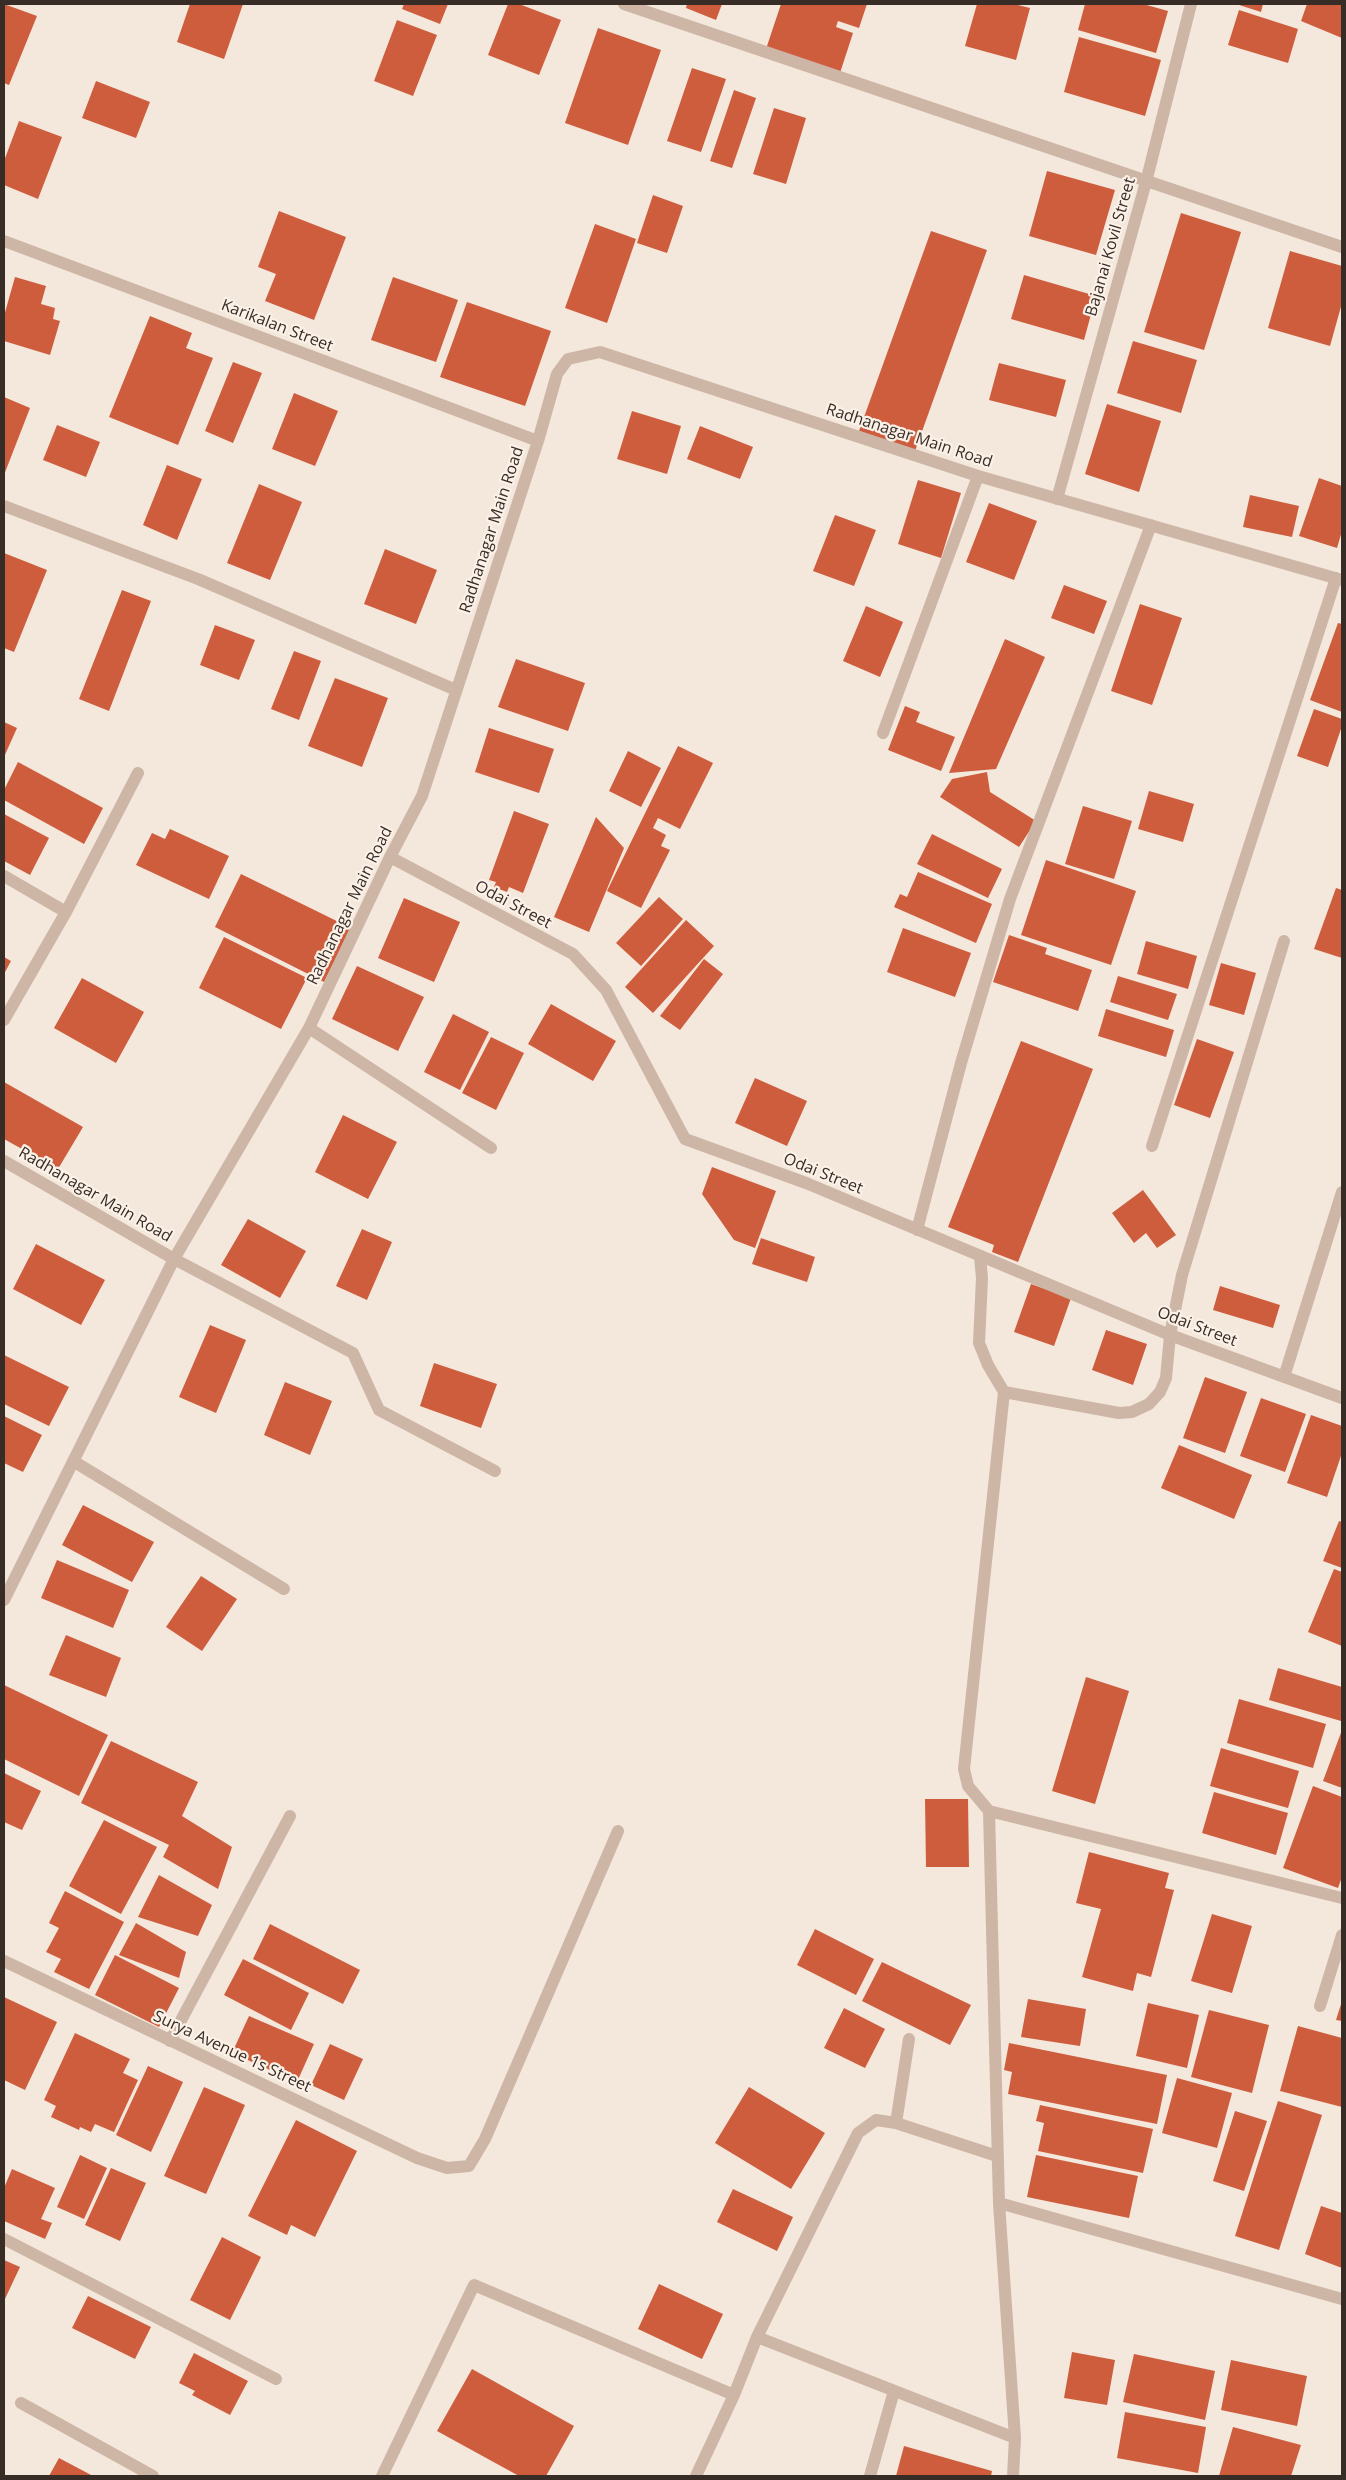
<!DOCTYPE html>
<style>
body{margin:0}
#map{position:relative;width:1346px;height:2480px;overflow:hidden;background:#f4e7db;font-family:"Open Sans",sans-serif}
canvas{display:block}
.frame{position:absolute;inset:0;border:5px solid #382c27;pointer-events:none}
</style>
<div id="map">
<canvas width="1346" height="2480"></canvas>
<div class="frame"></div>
</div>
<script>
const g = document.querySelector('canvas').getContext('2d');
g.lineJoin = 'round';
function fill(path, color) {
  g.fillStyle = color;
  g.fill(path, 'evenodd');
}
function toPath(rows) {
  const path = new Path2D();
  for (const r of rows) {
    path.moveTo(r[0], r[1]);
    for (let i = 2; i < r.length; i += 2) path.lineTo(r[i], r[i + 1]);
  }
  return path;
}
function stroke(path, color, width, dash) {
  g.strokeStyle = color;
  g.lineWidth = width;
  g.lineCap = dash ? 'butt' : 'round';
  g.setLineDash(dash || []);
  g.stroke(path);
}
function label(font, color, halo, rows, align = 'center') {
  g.font = font + ' "Open Sans",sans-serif';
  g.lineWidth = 4.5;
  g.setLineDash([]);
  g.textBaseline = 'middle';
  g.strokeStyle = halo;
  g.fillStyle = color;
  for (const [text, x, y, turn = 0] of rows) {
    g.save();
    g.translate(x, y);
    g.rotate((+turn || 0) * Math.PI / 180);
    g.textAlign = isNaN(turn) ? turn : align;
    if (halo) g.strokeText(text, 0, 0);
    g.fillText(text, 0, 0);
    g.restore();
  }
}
fill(toPath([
 [4,4,37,16,9,85,4,83],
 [190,4,243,4,224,59,177,42],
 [404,4,448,4,440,24,402,9],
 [508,4,519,4,561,20,539,75,488,55],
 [687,4,722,4,716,20,686,8],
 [781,4,867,4,859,28,838,21,836,27,853,33,839,76,765,52],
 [977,4,1014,4,1030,8,1016,60,965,46],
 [1085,4,1143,4,1168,11,1156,53,1078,30],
 [1236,4,1263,4,1261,12],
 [1307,4,1342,4,1342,38,1301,21],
 [1239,10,1298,29,1288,63,1228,45],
 [397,20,437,35,413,96,374,81],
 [598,28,661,50,628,145,565,123],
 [1079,37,1161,60,1145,116,1064,92],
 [692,68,726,79,701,152,667,141],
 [96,81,150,102,136,138,82,118],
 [734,90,756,98,732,168,710,161],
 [774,108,806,118,786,184,753,174],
 [19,121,62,137,38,199,4,185,4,161],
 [1047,171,1115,190,1096,255,1029,236],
 [653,195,683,206,667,253,637,243],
 [279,211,346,237,314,320,265,301,276,274,258,267],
 [1181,213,1241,232,1204,350,1144,332],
 [595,224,636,239,607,323,565,308],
 [931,231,987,250,915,451,859,431],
 [1290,251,1342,266,1342,303,1330,346,1268,328],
 [1024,275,1096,296,1084,340,1011,319],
 [15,277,46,286,41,304,55,308,53,319,60,321,50,355,4,341,4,316],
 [393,277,458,300,436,362,371,340],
 [467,302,551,331,525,406,440,377],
 [150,316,192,333,186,348,213,358,178,445,109,417],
 [1133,341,1197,360,1181,413,1117,393],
 [233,362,262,373,233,443,205,431],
 [999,363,1066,380,1056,417,989,400],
 [294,393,338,411,315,466,272,449],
 [4,397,30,408,4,475],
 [1107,404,1161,421,1139,492,1085,474],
 [632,411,681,426,667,474,617,459],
 [57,425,100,442,86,477,43,460],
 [700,426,753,447,740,479,687,459],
 [167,465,202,479,177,540,143,525],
 [1319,478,1342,486,1342,531,1337,548,1299,536],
 [918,480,961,493,941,558,898,544],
 [259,484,302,502,270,580,227,563],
 [1250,495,1299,506,1292,537,1243,527],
 [989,503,1037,521,1014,580,966,562],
 [835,515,876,530,854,586,813,571],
 [385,549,437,570,416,624,364,604],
 [4,553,47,570,14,652,4,648],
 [1064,585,1107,601,1094,634,1051,618],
 [122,590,151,601,109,711,79,699],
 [1140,604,1182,618,1152,705,1111,691],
 [866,606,903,622,880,677,843,661],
 [1338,623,1342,624,1342,712,1310,700],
 [215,625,255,640,239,680,200,665],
 [1005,639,1045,657,996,769,949,773],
 [294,651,321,661,299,720,271,709],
 [516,659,585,683,568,731,498,707],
 [335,678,388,698,362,767,308,746],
 [905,706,920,712,916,722,955,737,941,771,888,750],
 [1314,709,1342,719,1342,726,1328,767,1297,756],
 [4,722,17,728,4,757],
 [489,728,554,749,539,793,475,772],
 [678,746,713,763,680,829,658,818,653,828,666,835,661,846,670,850,641,908,607,891],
 [628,751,661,768,641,807,609,791],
 [18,762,103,808,84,844,4,800,4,790],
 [987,772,990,792,1036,821,1019,847,940,797,952,779],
 [1149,791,1194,804,1183,842,1138,829],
 [1083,806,1132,821,1114,879,1065,864],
 [514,811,549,824,523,893,509,887,507,892,494,887,496,882,489,880],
 [4,814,49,838,30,875,4,861],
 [596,817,624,848,589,932,554,917],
 [170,829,229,856,209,899,136,865,152,833,165,839],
 [932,834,1002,869,988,898,917,864],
 [1046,860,1136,891,1111,965,1021,935],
 [918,872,992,904,976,943,894,907,900,894,907,897],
 [241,874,351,928,324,982,215,927],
 [1336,888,1342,890,1342,958,1314,949],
 [659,897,683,919,641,966,616,943],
 [404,898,460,922,434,982,378,958],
 [686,920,714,946,653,1013,625,987],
 [903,928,971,953,955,997,887,972],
 [1009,935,1047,948,1045,954,1092,970,1078,1011,993,982],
 [224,937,307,978,281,1029,199,988],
 [1146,941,1197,956,1188,989,1137,974],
 [4,957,11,961,4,974],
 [704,959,723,974,680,1030,660,1016],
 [1221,963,1256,973,1244,1015,1209,1005],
 [357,966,424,997,398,1051,332,1019],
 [1118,976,1177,994,1168,1020,1110,1002],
 [82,978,144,1012,116,1063,54,1028],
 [551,1004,616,1041,593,1081,528,1044],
 [1106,1009,1174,1030,1166,1057,1098,1036],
 [453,1014,489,1032,460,1090,424,1072],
 [491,1037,524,1053,496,1110,462,1093],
 [1197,1039,1234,1052,1210,1118,1174,1105],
 [1021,1041,1093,1069,1018,1262,992,1252,994,1245,948,1227],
 [755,1078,807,1101,787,1146,735,1123],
 [4,1082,83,1127,58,1169,4,1139],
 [343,1115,397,1142,368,1199,315,1172],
 [712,1167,776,1191,755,1248,734,1240,702,1194],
 [1143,1190,1176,1235,1157,1248,1146,1233,1134,1243,1112,1213],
 [248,1219,306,1251,280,1298,221,1265],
 [362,1229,392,1242,367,1300,336,1286],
 [761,1238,815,1257,807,1282,752,1264],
 [36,1244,105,1280,81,1325,13,1289],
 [1031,1284,1071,1298,1054,1346,1014,1332],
 [1220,1286,1280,1305,1273,1328,1213,1310],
 [210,1325,246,1340,216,1413,179,1397],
 [1106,1330,1147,1344,1133,1385,1092,1370],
 [4,1355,69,1387,49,1426,4,1404],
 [434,1363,497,1384,481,1428,420,1406],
 [1205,1377,1247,1392,1225,1453,1183,1438],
 [285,1382,332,1401,310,1455,264,1435],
 [1261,1398,1306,1414,1285,1472,1240,1456],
 [1311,1415,1342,1426,1342,1453,1327,1497,1287,1483],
 [4,1416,42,1435,23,1472,4,1463],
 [1179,1445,1252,1475,1234,1519,1161,1488],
 [83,1505,154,1542,132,1582,62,1545],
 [1339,1521,1342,1522,1342,1568,1323,1561],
 [57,1560,129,1590,113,1628,41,1598],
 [1334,1569,1342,1572,1342,1646,1308,1632],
 [201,1576,237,1599,202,1651,166,1627],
 [66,1635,121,1658,106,1697,49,1675],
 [1278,1668,1342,1687,1341,1721,1269,1700],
 [1086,1677,1129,1691,1095,1804,1052,1791],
 [4,1685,108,1735,79,1796,4,1759],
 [1239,1699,1326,1724,1313,1768,1227,1743],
 [1342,1730,1342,1788,1323,1781],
 [111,1741,198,1782,182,1816,232,1847,218,1889,163,1857,169,1845,81,1803],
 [1221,1748,1299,1771,1288,1808,1210,1786],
 [4,1773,41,1791,22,1830,4,1822],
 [1313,1786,1342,1797,1342,1877,1338,1888,1283,1868],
 [1214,1792,1288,1813,1276,1855,1202,1833],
 [925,1799,968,1799,969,1867,926,1867],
 [104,1820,157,1847,121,1914,69,1886],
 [1089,1852,1169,1873,1165,1888,1174,1890,1151,1977,1137,1973,1133,1991,1082,1977,1101,1909,1076,1903],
 [159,1875,212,1905,198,1936,138,1917],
 [65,1891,124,1922,89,1989,54,1972,61,1959,46,1952,59,1928,49,1923],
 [1212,1914,1252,1926,1232,1993,1191,1981],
 [136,1923,186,1952,179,1978,119,1955],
 [270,1924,360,1970,343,2004,253,1959],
 [815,1929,874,1959,856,1995,797,1965],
 [115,1955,179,1988,159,2027,95,1995],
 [243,1959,309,1993,291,2030,224,1995],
 [882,1962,971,2005,950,2045,862,2001],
 [4,1997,57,2022,25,2090,4,2080],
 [1028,1999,1086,2009,1080,2046,1021,2037],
 [1342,2001,1342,2021,1336,2020],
 [1148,2003,1199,2015,1187,2068,1136,2056],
 [844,2008,885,2029,865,2068,824,2048],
 [1209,2010,1269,2025,1252,2093,1191,2077],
 [249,2016,314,2044,297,2082,232,2053],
 [1298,2026,1342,2038,1342,2107,1280,2091],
 [75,2033,130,2059,123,2073,138,2080,114,2132,95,2124,91,2132,80,2127,79,2130,51,2117,56,2106,44,2100],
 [1009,2043,1167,2075,1157,2124,1008,2094,1012,2072,1004,2070],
 [330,2044,363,2059,344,2100,311,2085],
 [148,2066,183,2082,151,2152,116,2135],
 [1177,2078,1232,2093,1217,2148,1162,2133],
 [204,2087,245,2105,206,2194,164,2176],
 [749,2087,825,2133,791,2189,715,2143],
 [1278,2101,1322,2115,1279,2250,1235,2236],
 [1040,2105,1153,2129,1143,2173,1038,2151,1044,2123,1036,2121],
 [1235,2111,1267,2121,1244,2191,1213,2181],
 [296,2120,357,2151,315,2237,291,2225,287,2235,248,2216],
 [80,2155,107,2168,84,2219,57,2207],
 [1036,2155,1138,2176,1129,2218,1027,2197],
 [111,2168,146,2183,120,2241,85,2225],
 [12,2169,55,2188,41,2219,52,2223,45,2239,4,2221,4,2188],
 [733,2189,793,2217,777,2251,717,2222],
 [1321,2206,1342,2213,1342,2268,1305,2254],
 [222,2237,261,2257,230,2320,190,2300],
 [4,2260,20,2267,4,2301],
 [659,2284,723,2314,702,2359,638,2329],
 [88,2296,151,2327,135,2359,72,2328],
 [1072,2352,1115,2360,1107,2405,1064,2398],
 [194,2353,248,2381,230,2415,192,2395,195,2391,179,2383],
 [1134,2354,1215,2371,1205,2420,1123,2402],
 [1231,2360,1307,2376,1297,2426,1221,2410],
 [472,2369,574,2426,546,2476,519,2476,437,2431],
 [1125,2412,1206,2427,1198,2473,1117,2458],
 [1233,2427,1301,2445,1291,2476,1219,2476],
 [904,2446,992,2471,991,2476,896,2476],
 [59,2458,93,2476,49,2476]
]), '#ce5d3e');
stroke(toPath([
 [624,4,1342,247],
 [4,241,538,441],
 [1057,499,1146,182,1191,4],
 [4,506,198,579,456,690],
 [883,733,978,476],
 [390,857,573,954,606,990,685,1139,806,1183,1170,1335,1342,1398],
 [4,876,66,912],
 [4,1020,66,912,138,773],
 [309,1028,491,1148],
 [1152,1146,1336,578],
 [4,1161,174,1259,309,1028,390,857,422,796,538,441,557,374,568,359,600,352,978,476,1342,580],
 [917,1230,961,1063,1010,899,1151,525],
 [980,1257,982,1278,979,1343,988,1365,1004,1392,964,1769,968,1786,989,1811],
 [1284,1377,1342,1192],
 [1004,1392,1119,1413,1132,1412,1149,1404,1160,1392,1166,1378,1170,1335,1182,1275,1284,941],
 [73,1461,284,1589],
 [4,1600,174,1259,353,1353,379,1410,495,1471],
 [4,1961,417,2158,447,2168,469,2166,485,2139,618,1831],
 [1320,2006,1342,1935],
 [170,2041,290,1816],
 [896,2123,909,2039],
 [999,2203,989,1811,1342,1898],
 [4,2239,276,2379],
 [757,2337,858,2133,876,2120,896,2123,997,2156],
 [21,2403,153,2476],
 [382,2476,474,2285,734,2395],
 [696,2476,734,2395,757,2337,1015,2438],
 [870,2476,894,2391],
 [1013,2476,1015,2438,999,2203,1342,2299]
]), '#cdb6a6', 12);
label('16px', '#382c27', '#fbf1e7', [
 ["Bajanai Kovil Street",1111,247,-74],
 ["Karikalan Street",277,326,21],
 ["Radhanagar Main Road",909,436,18],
 ["Radhanagar Main Road",492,530,-72],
 ["Odai Street",513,905,28],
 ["Radhanagar Main Road",350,906,-64],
 ["Odai Street",823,1174,22],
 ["Radhanagar Main Road",95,1195,30],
 ["Odai Street",1197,1327,21],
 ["Surya Avenue 1s Street",232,2052,25]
]);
</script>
